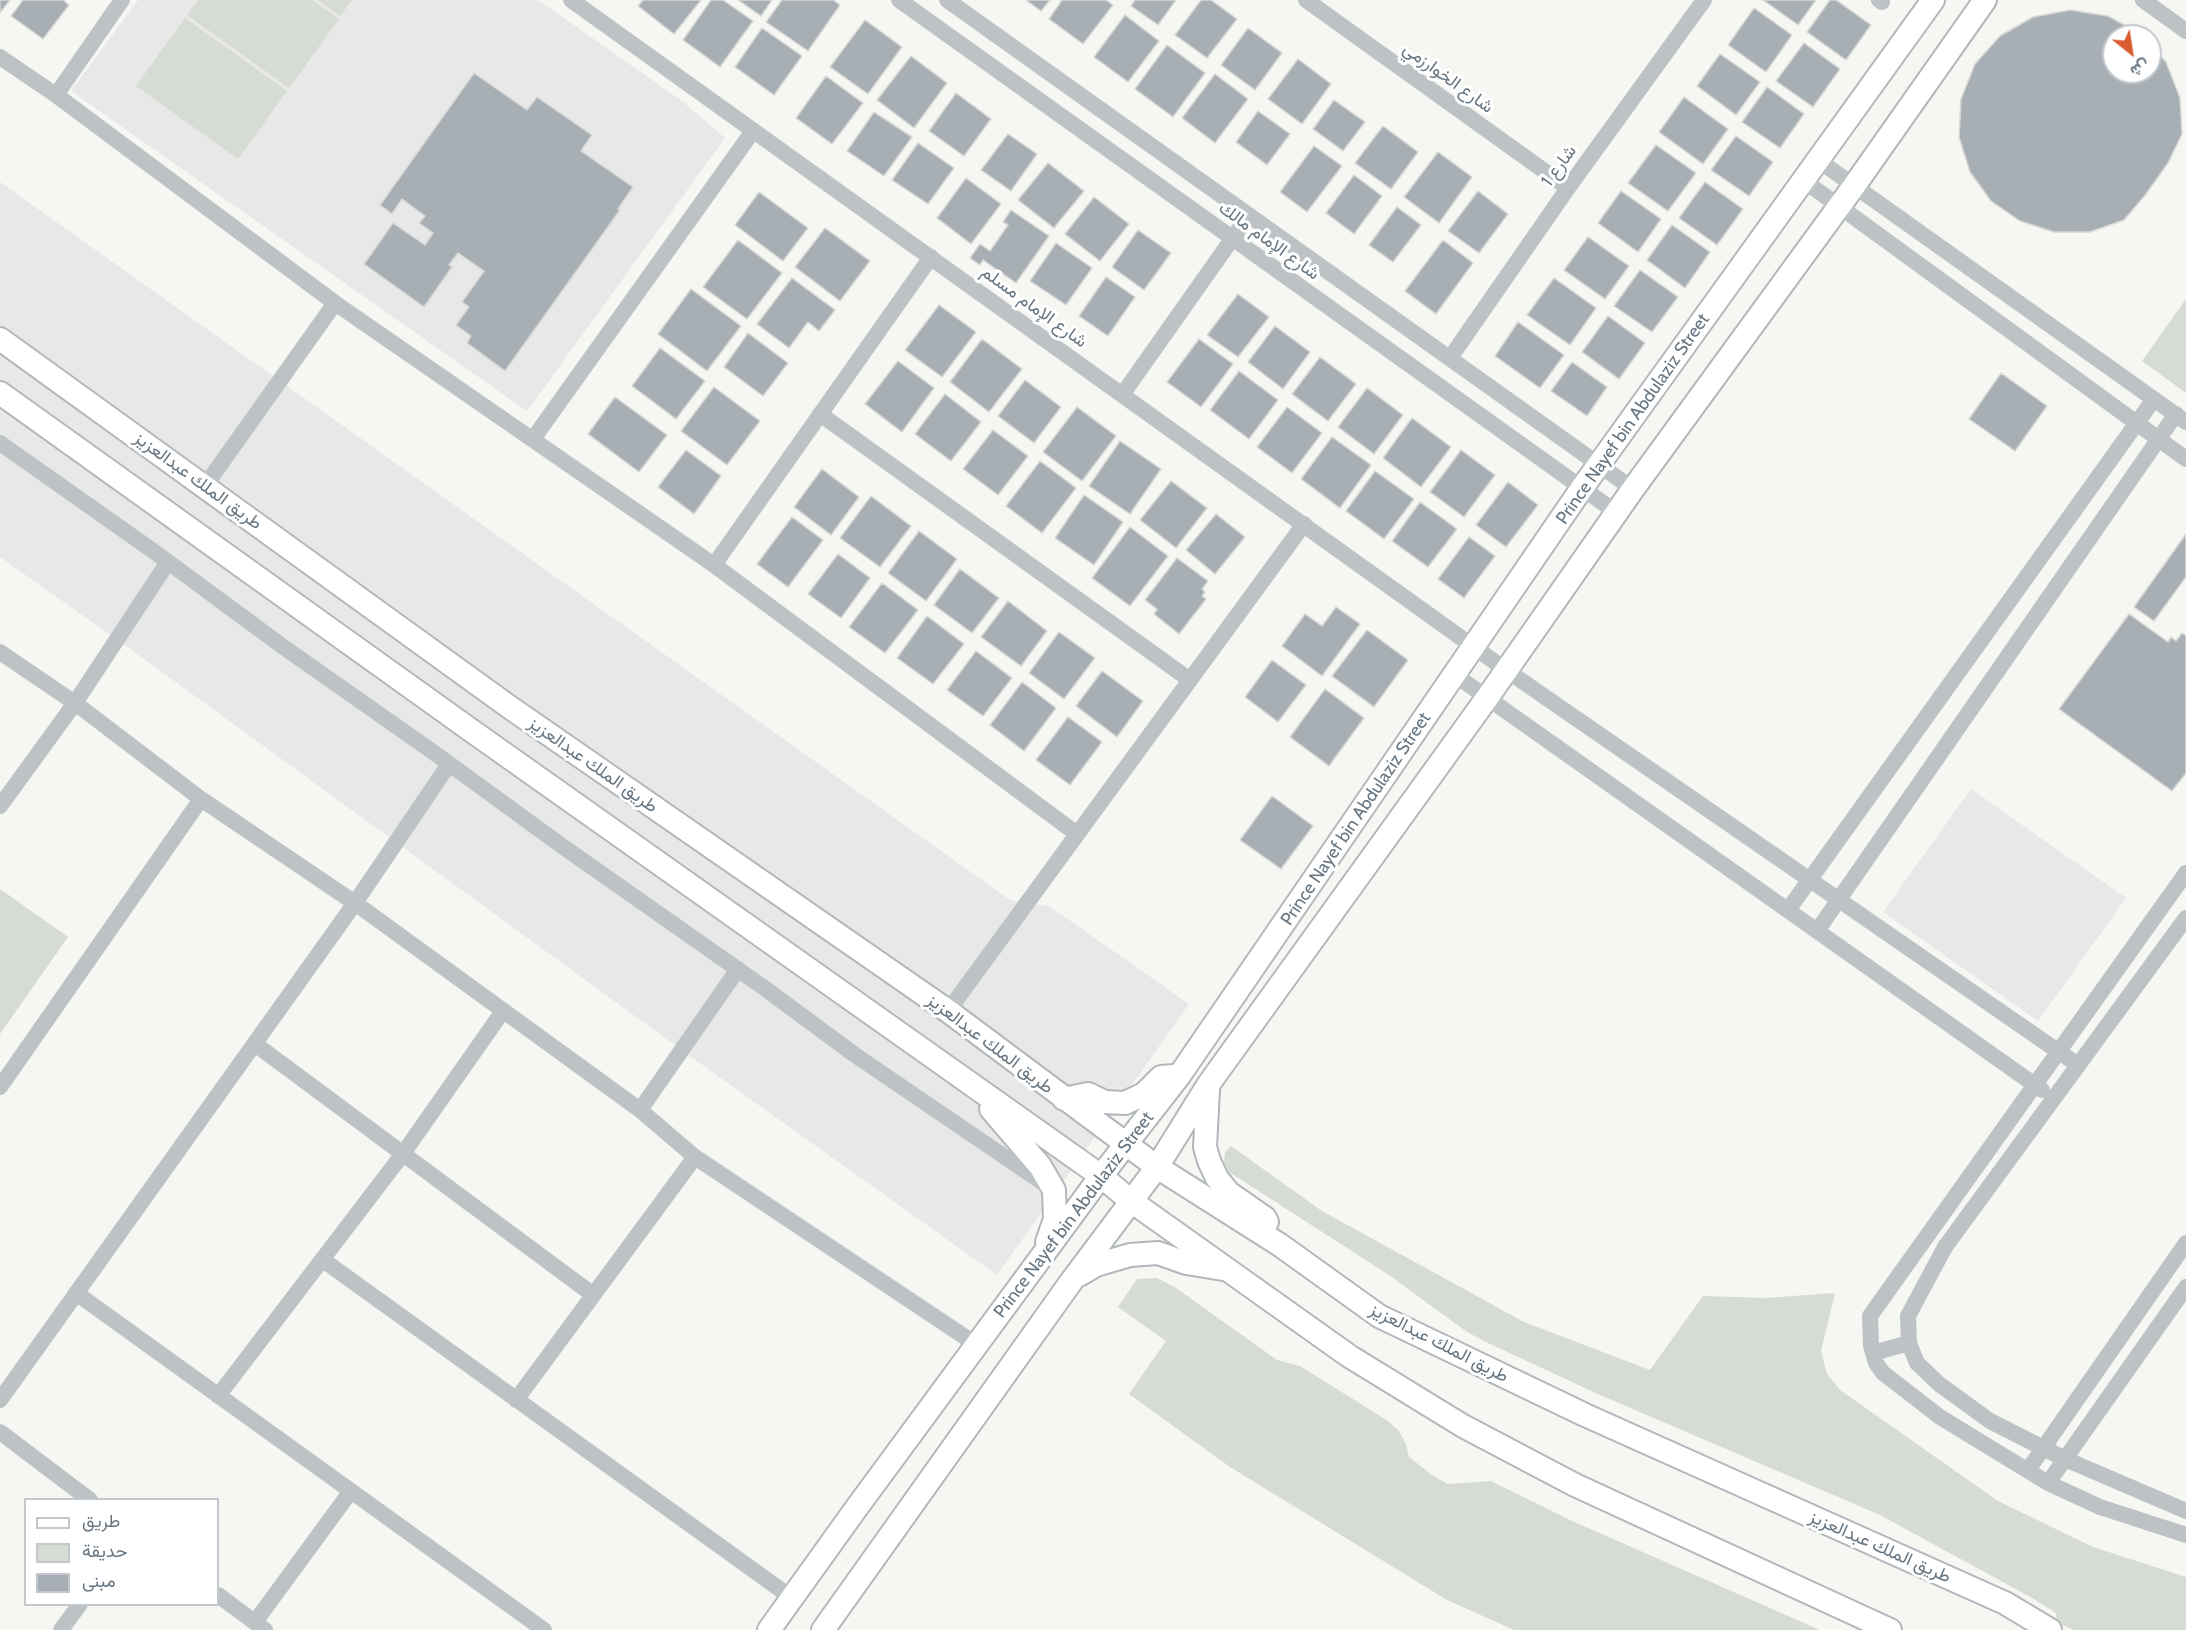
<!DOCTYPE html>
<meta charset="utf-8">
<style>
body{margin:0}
#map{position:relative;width:2186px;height:1630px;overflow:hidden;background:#f6f6f3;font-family:Cabin,Vazirmatn,sans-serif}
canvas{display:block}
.legend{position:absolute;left:24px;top:1498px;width:195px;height:108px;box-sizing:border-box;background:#fff;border:2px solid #c2c8cd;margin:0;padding:8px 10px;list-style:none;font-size:18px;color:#677683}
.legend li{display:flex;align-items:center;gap:12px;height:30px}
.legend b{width:30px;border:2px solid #c2c8cd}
.north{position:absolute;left:2102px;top:24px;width:60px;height:60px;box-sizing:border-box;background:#fff;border:2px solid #c2c8cd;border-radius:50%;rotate:150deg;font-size:16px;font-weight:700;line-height:24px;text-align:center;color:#677683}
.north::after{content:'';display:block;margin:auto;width:21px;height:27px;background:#d95c31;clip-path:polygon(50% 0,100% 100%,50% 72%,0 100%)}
</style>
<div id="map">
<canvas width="2186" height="1630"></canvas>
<ul class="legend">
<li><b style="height:8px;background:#fff"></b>طريق</li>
<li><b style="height:16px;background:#d6dbd3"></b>حديقة</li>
<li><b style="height:16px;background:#a7afb4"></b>مبنى</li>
</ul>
<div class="north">ش</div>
</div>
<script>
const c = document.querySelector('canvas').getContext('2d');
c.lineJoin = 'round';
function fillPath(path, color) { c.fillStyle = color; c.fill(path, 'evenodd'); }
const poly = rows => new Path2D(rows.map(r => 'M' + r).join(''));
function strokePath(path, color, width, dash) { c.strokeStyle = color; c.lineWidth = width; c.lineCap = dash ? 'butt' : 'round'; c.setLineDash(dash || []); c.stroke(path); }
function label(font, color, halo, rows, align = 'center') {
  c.font = font + ' Cabin,Vazirmatn,sans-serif'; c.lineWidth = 6; c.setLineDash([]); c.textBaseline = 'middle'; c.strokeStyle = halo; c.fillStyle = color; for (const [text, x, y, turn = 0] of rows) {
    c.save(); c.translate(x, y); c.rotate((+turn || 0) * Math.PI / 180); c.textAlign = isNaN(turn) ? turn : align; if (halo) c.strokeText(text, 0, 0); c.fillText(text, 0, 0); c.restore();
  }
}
fillPath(poly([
 [138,0,538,0,682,101,725,138,527,411,71,91],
 [0,182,1010,900,1049,906,1189,1004,997,1275,694,1059,129,648,0,557],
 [1971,789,2126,898,2038,1021,1883,912]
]), '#e7e8e7');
fillPath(poly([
 [198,0,312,0,339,19,289,88,187,15],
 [318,0,352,0,340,16],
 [185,18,287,91,238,159,136,86],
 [2186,299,2186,393,2142,361],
 [0,889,68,937,0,1034],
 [1231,1146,1322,1211,1524,1322,1650,1370,1703,1296,1766,1298,1835,1293,1821,1351,1827,1374,1840,1390,1998,1501,2093,1547,2186,1577,2186,1630,2073,1630,2057,1622,2056,1613,2032,1598,1880,1515,1600,1395,1488,1343,1467,1332,1389,1275,1229,1172,1224,1161,1225,1152],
 [1157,1278,1176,1288,1277,1360,1300,1366,1388,1421,1399,1431,1406,1444,1409,1457,1432,1475,1448,1484,1491,1481,1570,1520,1820,1630,1514,1630,1447,1600,1230,1467,1129,1394,1166,1341,1118,1307,1137,1279]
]), '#d6dbd3');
const building = poly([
 [0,0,10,0,0,13,0,0],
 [23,0,63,0,69,5,43,39,11,16,23,0],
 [643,0,701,0,674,34,638,6,643,0],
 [711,0,723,0,753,21,720,67,683,40,711,0],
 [738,0,772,0,761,16,738,0],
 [782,0,833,0,840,5,808,51,766,22,782,0],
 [1026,0,1050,0,1041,11,1026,0],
 [1062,0,1106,0,1113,5,1083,44,1049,19,1062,0],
 [1135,0,1176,0,1158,25,1131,6,1135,0],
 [1201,0,1211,0,1237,19,1207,58,1175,35,1201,0],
 [1763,0,1816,0,1798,25,1763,0],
 [1830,0,1836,0,1871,25,1846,60,1807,32,1830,0],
 [1754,8,1792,35,1766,72,1728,45,1754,8],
 [2070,10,2108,16,2141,34,2142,36,2114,36,2114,72,2150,72,2150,45,2166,62,2180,98,2182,134,2168,163,2146,194,2124,220,2090,232,2054,232,2020,221,1991,201,1970,172,1959,137,1961,99,1975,64,2000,36,2033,17,2070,10],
 [1125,15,1159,41,1128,82,1094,57,1125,15],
 [865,20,902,47,868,94,830,67,865,20],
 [762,28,802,56,774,95,735,67,762,28],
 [1248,28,1282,53,1255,90,1221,65,1248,28],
 [1804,43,1840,69,1813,107,1776,81,1804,43],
 [1167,45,1205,73,1173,117,1135,89,1167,45],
 [1720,54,1760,82,1736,115,1697,86,1720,54],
 [911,56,947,83,914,128,877,100,911,56],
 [1298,59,1331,84,1302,124,1268,99,1298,59],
 [474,73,527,110,537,97,592,135,581,151,633,187,618,209,620,210,505,371,467,343,471,336,456,325,469,307,462,302,484,271,458,253,449,265,452,267,424,307,364,264,393,223,425,245,433,233,419,223,425,216,402,199,392,214,380,205,474,73],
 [1215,74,1248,99,1215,143,1182,118,1215,74],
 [826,76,863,103,832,144,796,118,826,76],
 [1767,87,1804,114,1780,148,1742,122,1767,87],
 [956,93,991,119,964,156,929,131,956,93],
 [1684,97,1728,129,1703,164,1659,132,1684,97],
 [1334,100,1365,122,1343,151,1313,129,1334,100],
 [1258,111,1290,134,1267,165,1236,142,1258,111],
 [874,112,912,137,884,176,847,151,874,112],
 [1383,126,1418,152,1391,189,1355,163,1383,126],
 [1008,134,1037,154,1011,191,981,170,1008,134],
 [1736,136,1773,162,1749,196,1711,170,1736,136],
 [918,143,954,168,928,204,892,180,918,143],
 [1656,145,1696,173,1668,211,1628,183,1656,145],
 [1314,146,1342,166,1307,212,1280,192,1314,146],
 [1438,152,1472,177,1439,223,1404,197,1438,152],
 [1048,163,1084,191,1054,228,1018,200,1048,163],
 [1354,175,1382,196,1354,234,1326,213,1354,175],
 [966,178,1001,204,971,244,937,218,966,178],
 [1705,182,1743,209,1717,245,1679,218,1705,182],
 [1478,191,1508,214,1479,253,1448,231,1478,191],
 [1621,191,1661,219,1638,252,1598,223,1621,191],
 [759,192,808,228,783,261,735,225,759,192],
 [1094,197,1129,224,1100,261,1065,234,1094,197],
 [1397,207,1421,225,1393,262,1369,245,1397,207],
 [1011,210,1049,236,1016,283,983,260,980,265,970,258,980,244,990,251,1008,225,1003,222,1011,210],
 [1672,225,1710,252,1685,288,1647,260,1672,225],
 [825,228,870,261,840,301,795,267,825,228],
 [1138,230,1171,253,1144,290,1112,267,1138,230],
 [1588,237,1629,266,1605,299,1564,270,1588,237],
 [738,240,782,273,747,319,703,287,738,240],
 [1443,240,1473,263,1436,314,1405,291,1443,240],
 [1056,243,1092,268,1066,305,1030,281,1056,243],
 [1640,270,1678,297,1652,332,1614,306,1640,270],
 [1106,277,1135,297,1108,336,1079,316,1106,277],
 [792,278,835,310,819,331,808,322,789,348,757,324,792,278],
 [1554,278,1596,308,1570,345,1527,315,1554,278],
 [691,289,741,326,707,371,658,334,691,289],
 [1238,294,1269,317,1238,357,1207,335,1238,294],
 [939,305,976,332,942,377,905,350,939,305],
 [1608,316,1645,343,1619,379,1582,352,1608,316],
 [1518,322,1564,355,1540,388,1495,356,1518,322],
 [1275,326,1310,352,1283,389,1248,362,1275,326],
 [748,333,788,363,763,396,724,367,748,333],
 [982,339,1022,369,989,412,950,382,982,339],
 [1199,339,1233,364,1201,407,1167,382,1199,339],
 [660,348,705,381,676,419,632,386,660,348],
 [1320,357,1356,384,1328,421,1292,394,1320,357],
 [898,361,934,388,902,432,865,404,898,361],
 [1572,362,1607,387,1587,416,1551,391,1572,362],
 [1239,371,1278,400,1249,439,1210,410,1239,371],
 [2001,373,2047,406,2015,451,1969,419,2001,373],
 [1025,380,1061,407,1034,443,998,416,1025,380],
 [714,387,760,421,727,465,681,431,714,387],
 [1367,388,1403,415,1374,454,1338,427,1367,388],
 [945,394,981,422,951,461,915,434,945,394],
 [615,397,667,435,639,472,588,434,615,397],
 [1077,407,1116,436,1082,481,1043,452,1077,407],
 [1287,407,1322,433,1292,473,1257,447,1287,407],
 [1412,418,1451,447,1421,487,1383,458,1412,418],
 [993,430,1028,456,998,495,963,469,993,430],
 [1332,437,1371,465,1340,508,1301,479,1332,437],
 [1120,441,1161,469,1130,514,1089,486,1120,441],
 [686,450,721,476,694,514,658,487,686,450],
 [1461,450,1495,475,1464,517,1430,492,1461,450],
 [1040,461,1076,488,1042,533,1006,506,1040,461],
 [822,469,859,497,831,535,794,507,822,469],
 [1375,471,1414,499,1384,539,1346,511,1375,471],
 [1171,481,1207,508,1176,548,1140,520,1171,481],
 [1508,482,1538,505,1506,547,1476,525,1508,482],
 [1084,495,1123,522,1094,565,1055,538,1084,495],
 [871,496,911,526,880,567,840,538,871,496],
 [1420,502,1457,529,1428,567,1392,541,1420,502],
 [1216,514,1245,537,1215,574,1186,550,1216,514],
 [792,517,823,540,788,587,757,564,792,517],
 [1130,527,1168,556,1130,606,1092,578,1130,527],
 [919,531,957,559,926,601,888,573,919,531],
 [2186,534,2186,577,2154,621,2134,607,2186,534],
 [1469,537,1495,556,1464,598,1438,579,1469,537],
 [838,554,870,578,841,618,808,594,838,554],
 [1177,558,1208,581,1202,589,1205,592,1202,596,1206,599,1179,634,1154,614,1157,609,1145,600,1177,558],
 [960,569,999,598,972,633,934,605,960,569],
 [882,583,918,610,885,653,849,627,882,583],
 [1008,601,1047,631,1021,666,981,637,1008,601],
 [1336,607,1360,624,1322,676,1282,646,1305,614,1322,626,1336,607],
 [2129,614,2168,642,2171,637,2176,641,2182,633,2186,636,2186,773,2172,791,2059,709,2129,614],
 [927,616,964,644,933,684,897,658,927,616],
 [1367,630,1408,660,1374,707,1332,676,1367,630],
 [1059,632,1095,658,1064,699,1029,673,1059,632],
 [976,651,1012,678,983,716,947,690,976,651],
 [1272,660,1306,685,1278,722,1245,697,1272,660],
 [1102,671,1143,701,1117,737,1076,706,1102,671],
 [1022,682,1056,708,1024,751,990,725,1022,682],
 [1325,689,1364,718,1329,766,1290,737,1325,689],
 [1068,717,1102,742,1070,785,1036,760,1068,717],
 [1272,796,1313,826,1281,869,1240,840,1272,796]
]);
fillPath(building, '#a7afb4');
strokePath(building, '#d8d8d6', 1.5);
const secondary = poly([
 [0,339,508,706,948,1011,1157,1167,1280,1245,1379,1316,1585,1415,2005,1603,2050,1630],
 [0,393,472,731,1101,1176,1131,1201,1349,1356,1463,1426,1575,1485,1890,1630],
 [1208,1090,1205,1147,1209,1161,1217,1178,1229,1193,1265,1218,1267,1222],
 [1064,1099,1088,1094,1105,1102,1125,1103,1144,1094,1161,1077,1174,1076],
 [991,1109,1040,1166,1054,1190,1055,1219,1047,1242],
 [1079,1275,1096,1265,1130,1255,1158,1253,1186,1263,1223,1269],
 [769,1630,855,1510,1101,1176,1179,1076,1582,488,1933,0],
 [823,1630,1073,1279,1157,1167,1208,1085,1487,698,1633,489,1854,186,1985,0]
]);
strokePath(secondary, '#b2b7bc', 26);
strokePath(poly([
 [571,0,1506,670,2078,1065],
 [899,0,1617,513],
 [947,0,1633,489],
 [1306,0,1568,188],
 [1879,0,1882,2],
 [2143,0,2186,31],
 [0,57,56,95,335,303,714,565,1077,834],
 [56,95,122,0],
 [1818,160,2186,422],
 [1803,180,2186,459],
 [1450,358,1568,188,1704,0],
 [1122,395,1249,215],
 [820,414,1190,680],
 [533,439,753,131],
 [0,443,156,553,282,646,433,752,562,846,763,987,855,1055,1052,1189],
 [205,486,335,303],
 [714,565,931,257],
 [0,652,75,703,201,799,355,903,640,1110,695,1157,977,1345],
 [1455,675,2042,1090],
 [0,806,75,703,168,562],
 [2186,873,1870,1316,1871,1346,1876,1363,1883,1373,1940,1417,2048,1483,2186,1287],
 [1788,910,2154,399],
 [2186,918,1945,1247,1908,1316,1909,1343,1917,1363,1939,1384,1990,1421,2065,1459,2186,1511],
 [1817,931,2176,414],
 [948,1011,1304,524],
 [255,1044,592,1294],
 [0,1087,201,799],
 [640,1110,738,969],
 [323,1260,792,1598],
 [76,1293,544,1630],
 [1873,1353,1909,1343],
 [218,1396,402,1155,503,1011],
 [0,1400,355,903,449,764],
 [516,1400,695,1157],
 [0,1432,90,1500],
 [2028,1470,2186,1243],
 [2048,1483,2100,1507,2186,1535],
 [218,1595,265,1630],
 [255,1622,351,1491],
 [61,1630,80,1604]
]), '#bdc2c5', 16);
strokePath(secondary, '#fff', 22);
label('18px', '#677683', '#fff', [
 ["شارع الخوارزمي",1448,78,36],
 ["شارع 1",1559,166,-54],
 ["شارع الإمام مالك",1269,241,36],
 ["شارع الإمام مسلم",1034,307,36],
 ["Prince Nayef bin Abdulaziz Street",1633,419,-55],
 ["طريق الملك عبدالعزيز",198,481,36],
 ["طريق الملك عبدالعزيز",593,765,35],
 ["Prince Nayef bin Abdulaziz Street",1356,819,-56],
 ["طريق الملك عبدالعزيز",990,1044,37],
 ["Prince Nayef bin Abdulaziz Street",1074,1215,-53],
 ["طريق الملك عبدالعزيز",1439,1343,27],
 ["طريق الملك عبدالعزيز",1880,1547,24]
]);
</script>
